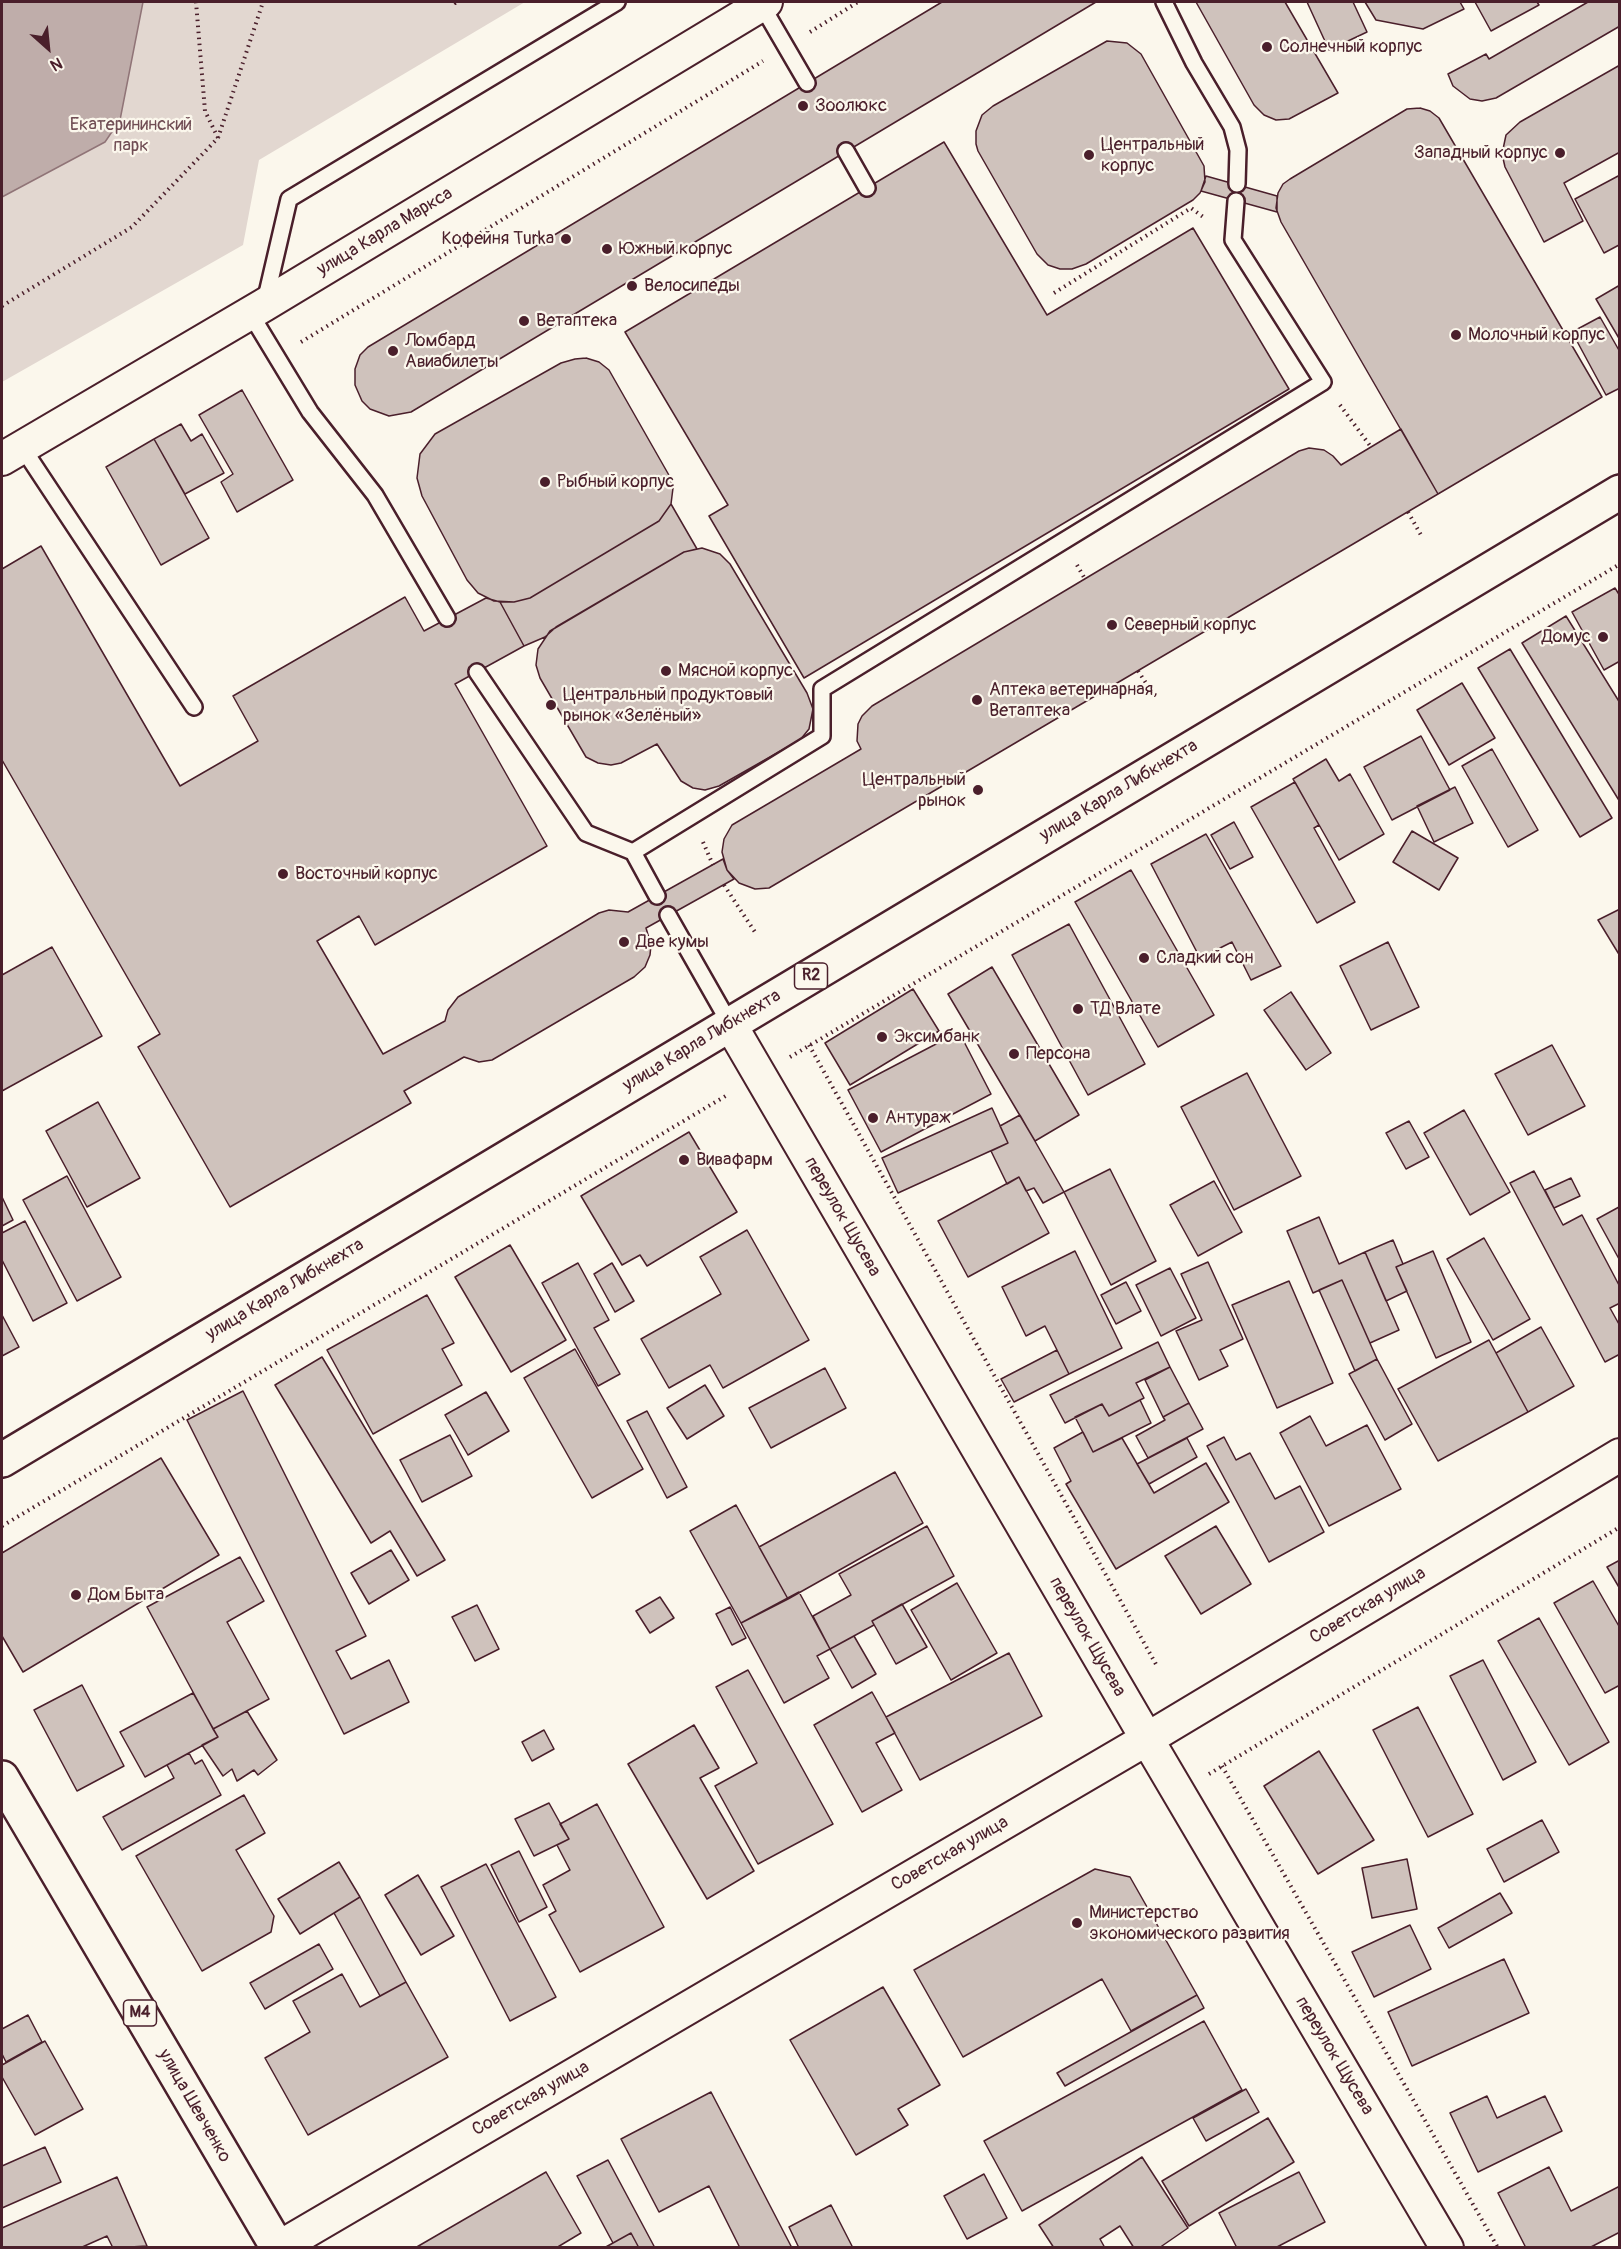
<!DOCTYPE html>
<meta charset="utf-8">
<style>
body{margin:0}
#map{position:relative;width:1621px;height:2249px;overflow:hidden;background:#fbf7ec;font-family:Pangolin,sans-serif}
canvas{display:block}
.frame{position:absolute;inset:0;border:3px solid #4a1f2b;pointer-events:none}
.north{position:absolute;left:18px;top:18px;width:60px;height:60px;-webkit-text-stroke:4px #fbf7ec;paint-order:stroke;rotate:153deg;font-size:16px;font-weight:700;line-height:24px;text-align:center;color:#4a1f2b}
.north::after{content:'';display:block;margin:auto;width:21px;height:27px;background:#4a1f2b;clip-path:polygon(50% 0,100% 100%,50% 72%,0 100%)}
</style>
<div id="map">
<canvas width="1621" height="2249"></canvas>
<div class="frame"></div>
<div class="north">N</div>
</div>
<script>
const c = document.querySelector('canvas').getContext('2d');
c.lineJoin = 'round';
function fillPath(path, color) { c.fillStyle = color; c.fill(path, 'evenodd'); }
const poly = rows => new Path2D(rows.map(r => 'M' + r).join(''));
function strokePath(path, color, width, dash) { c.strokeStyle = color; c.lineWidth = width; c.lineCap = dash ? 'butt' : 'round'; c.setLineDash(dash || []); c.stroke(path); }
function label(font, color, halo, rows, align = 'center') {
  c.font = font + ' Pangolin,sans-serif'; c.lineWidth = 4.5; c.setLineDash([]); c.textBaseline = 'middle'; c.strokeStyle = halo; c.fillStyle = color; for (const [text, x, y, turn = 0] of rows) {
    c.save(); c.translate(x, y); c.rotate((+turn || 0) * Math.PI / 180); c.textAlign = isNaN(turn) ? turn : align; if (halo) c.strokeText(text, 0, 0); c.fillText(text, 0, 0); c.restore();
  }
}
fillPath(poly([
 [2,2,525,2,259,160,243,245,2,382]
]), '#e2d7d0');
const water = poly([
 [2,2,143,2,120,120,105,142,2,197,2,2]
]);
fillPath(water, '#bfadaa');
strokePath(water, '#907477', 1.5);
const building = poly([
 [942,2,1096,2,411,412,389,416,370,409,362,401,355,385,355,369,360,355,368,347,942,2],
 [1196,2,1285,2,1338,93,1289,119,1276,120,1264,115,1254,105,1196,2],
 [1307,2,1353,2,1367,32,1329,50,1307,2],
 [1365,2,1460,2,1464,9,1423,29,1376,20,1365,2],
 [1475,2,1537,2,1539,5,1491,31,1475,2],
 [1588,2,1620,2,1620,26,1496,98,1482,101,1470,99,1453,86,1448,74,1486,54,1489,59,1588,2],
 [1107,41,1127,43,1141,54,1204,166,1205,182,1200,193,1193,200,1086,264,1072,269,1060,269,1048,265,1037,254,978,151,976,144,976,131,982,115,993,106,1107,41],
 [1620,65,1620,152,1564,183,1583,221,1544,242,1505,167,1502,154,1506,135,1520,122,1620,65],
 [1420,108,1430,111,1439,118,1602,397,1438,494,1281,222,1276,208,1278,193,1283,184,1290,179,1407,109,1420,108],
 [944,142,1047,315,1193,228,1289,389,804,678,709,516,728,505,625,332,944,142],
 [1620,175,1619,245,1604,253,1575,199,1620,175],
 [1206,176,1277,196,1277,212,1201,191,1206,176],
 [1620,285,1620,340,1596,299,1620,285],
 [1600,317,1620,352,1620,388,1606,395,1572,332,1600,317],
 [586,358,599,362,609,370,670,477,673,488,671,504,659,521,530,598,514,602,494,601,478,593,467,580,422,496,417,478,420,454,435,434,561,363,575,359,586,358],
 [242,390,293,480,237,512,221,482,233,474,199,415,242,390],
 [181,424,191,441,202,434,224,473,185,494,154,439,181,424],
 [1401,429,1438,494,769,888,755,889,739,883,727,870,722,852,724,839,732,825,861,749,857,741,858,724,862,716,872,706,1299,451,1309,448,1324,450,1333,456,1341,465,1401,429],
 [154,439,209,538,161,565,106,467,154,439],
 [671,504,697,549,684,552,556,627,545,637,524,646,500,602,514,602,530,598,659,521,671,504],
 [41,546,180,786,258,741,233,696,405,597,424,631,486,598,500,602,524,646,455,684,547,846,375,945,359,916,317,941,383,1054,445,1021,448,1010,458,997,599,913,609,910,628,912,723,859,727,870,734,879,646,928,651,945,650,955,645,967,634,977,492,1060,479,1062,464,1057,404,1091,411,1103,230,1207,138,1047,160,1034,2,760,2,569,41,546],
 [702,548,720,554,730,564,807,693,813,709,809,729,800,740,719,786,705,790,693,788,681,781,657,744,621,763,611,765,598,763,586,757,540,678,536,665,538,649,550,631,684,552,702,548],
 [1615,588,1620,596,1620,661,1604,670,1572,612,1615,588],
 [1566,616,1620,703,1620,802,1522,643,1566,616],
 [1510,649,1612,818,1580,837,1478,668,1510,649],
 [1462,683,1495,738,1449,765,1417,710,1462,683],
 [1421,736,1450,790,1392,820,1364,767,1421,736],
 [1492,749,1538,830,1508,847,1462,766,1492,749],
 [1326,759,1339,781,1350,774,1384,834,1339,860,1293,779,1326,759],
 [1295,782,1319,825,1314,828,1355,902,1317,923,1251,807,1295,782],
 [1455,787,1473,823,1434,842,1417,806,1455,787],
 [1234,822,1253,857,1230,869,1211,835,1234,822],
 [1412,831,1458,858,1439,890,1393,862,1412,831],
 [1206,834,1281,966,1251,980,1232,942,1200,958,1151,864,1206,834],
 [1131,870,1214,1015,1158,1047,1075,902,1131,870],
 [1620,909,1620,956,1598,920,1620,909],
 [1069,924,1145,1064,1088,1095,1012,955,1069,924],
 [1388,942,1419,1007,1371,1030,1340,966,1388,942],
 [52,947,102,1036,2,1091,2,975,52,947],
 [992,967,1079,1115,1035,1141,948,994,992,967],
 [913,989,939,1031,850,1085,825,1043,913,989],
 [1291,992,1331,1053,1306,1070,1264,1010,1291,992],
 [959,1032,991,1094,881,1152,848,1090,959,1032],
 [1552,1045,1585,1106,1528,1135,1495,1074,1552,1045],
 [1247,1073,1301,1176,1234,1210,1181,1107,1247,1073],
 [98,1102,140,1178,87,1207,46,1131,98,1102],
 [992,1108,1008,1143,898,1193,882,1158,992,1108],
 [1464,1110,1510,1192,1470,1215,1424,1133,1464,1110],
 [1020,1115,1064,1192,1043,1203,1034,1188,1026,1191,1019,1177,1007,1184,991,1151,1008,1143,1000,1126,1020,1115],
 [1409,1121,1429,1157,1406,1169,1386,1133,1409,1121],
 [689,1132,737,1212,647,1266,640,1255,622,1265,581,1196,689,1132],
 [1110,1169,1156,1261,1111,1285,1064,1192,1110,1169],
 [1534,1171,1563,1225,1582,1215,1620,1287,1620,1303,1610,1308,1620,1326,1620,1354,1605,1362,1510,1183,1534,1171],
 [67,1176,121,1277,77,1301,23,1200,67,1176],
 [1019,1177,1049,1233,968,1277,938,1221,1019,1177],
 [1571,1178,1580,1196,1554,1208,1545,1190,1571,1178],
 [1214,1181,1242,1232,1198,1256,1170,1205,1214,1181],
 [2,1197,13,1220,2,1226,2,1197],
 [1619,1207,1620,1209,1619,1259,1597,1219,1619,1207],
 [1319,1217,1339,1264,1365,1252,1399,1330,1370,1343,1342,1280,1313,1293,1287,1231,1319,1217],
 [25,1221,67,1303,33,1321,2,1260,2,1233,25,1221],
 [747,1230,809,1340,723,1388,710,1365,669,1388,641,1339,721,1294,700,1257,747,1230],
 [1484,1238,1530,1319,1493,1340,1447,1259,1484,1238],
 [1393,1240,1403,1264,1396,1267,1407,1291,1386,1301,1365,1252,1393,1240],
 [510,1245,566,1340,511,1372,455,1277,510,1245],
 [1075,1251,1122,1348,1069,1374,1045,1326,1026,1336,1002,1287,1075,1251],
 [1433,1251,1471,1342,1436,1358,1396,1267,1433,1251],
 [1208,1262,1243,1339,1220,1350,1228,1366,1199,1380,1176,1331,1202,1320,1181,1274,1208,1262],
 [578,1263,609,1320,594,1328,620,1374,598,1386,542,1283,578,1263],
 [612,1263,634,1301,615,1312,594,1274,612,1263],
 [1170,1268,1196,1318,1161,1336,1136,1285,1170,1268],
 [1342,1280,1377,1359,1355,1371,1319,1290,1342,1280],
 [1289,1281,1333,1383,1277,1408,1232,1305,1289,1281],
 [1126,1282,1141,1311,1116,1324,1101,1295,1126,1282],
 [427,1295,454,1343,442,1349,462,1385,373,1434,327,1350,427,1295],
 [2,1315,19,1347,2,1356,2,1315],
 [1541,1327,1574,1386,1528,1412,1496,1353,1541,1327],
 [1489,1340,1528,1412,1438,1461,1398,1389,1489,1340],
 [1158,1342,1170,1367,1136,1383,1144,1398,1109,1416,1102,1404,1065,1423,1050,1395,1158,1342],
 [575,1349,643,1469,592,1498,524,1378,575,1349],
 [1057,1350,1069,1374,1014,1402,1001,1379,1057,1350],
 [322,1357,445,1560,417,1576,390,1531,371,1543,275,1385,322,1357],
 [1377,1359,1412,1424,1385,1440,1349,1374,1377,1359],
 [1170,1367,1189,1403,1163,1417,1145,1380,1170,1367],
 [825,1368,846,1408,771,1448,749,1408,825,1368],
 [705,1385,724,1416,687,1439,667,1408,705,1385],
 [243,1391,366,1636,336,1651,351,1679,389,1660,409,1702,344,1734,187,1420,243,1391],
 [486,1392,509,1431,468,1455,445,1415,486,1392],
 [1140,1400,1151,1423,1093,1452,1075,1417,1102,1404,1109,1416,1140,1400],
 [1189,1403,1203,1429,1148,1458,1136,1436,1165,1420,1163,1417,1189,1403],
 [647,1411,687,1487,667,1498,627,1421,647,1411],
 [1310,1416,1326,1446,1367,1425,1401,1489,1329,1526,1280,1433,1310,1416],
 [1083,1432,1093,1452,1122,1438,1154,1493,1206,1463,1229,1502,1116,1569,1066,1484,1071,1481,1054,1448,1083,1432],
 [450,1435,472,1476,422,1502,400,1460,450,1435],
 [1224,1437,1236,1460,1250,1453,1275,1499,1300,1486,1324,1532,1269,1562,1207,1446,1224,1437],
 [1187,1438,1197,1457,1149,1484,1137,1464,1187,1438],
 [161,1458,219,1555,23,1672,2,1636,2,1553,161,1458],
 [895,1472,923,1523,788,1599,759,1547,895,1472],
 [736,1505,788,1599,741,1623,690,1531,736,1505],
 [927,1526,954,1576,872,1621,874,1625,830,1649,813,1616,851,1595,839,1574,927,1526],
 [1216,1526,1251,1584,1201,1614,1165,1556,1216,1526],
 [391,1550,409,1580,369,1604,351,1573,391,1550],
 [240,1557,264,1601,227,1622,269,1699,213,1729,147,1607,240,1557],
 [1620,1560,1620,1589,1607,1567,1620,1560],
 [1593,1581,1620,1628,1620,1685,1605,1693,1554,1603,1593,1581],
 [957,1583,997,1653,951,1680,911,1610,957,1583],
 [799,1592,830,1649,817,1656,829,1678,784,1703,741,1623,799,1592],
 [660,1597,674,1618,650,1633,636,1611,660,1597],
 [902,1604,927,1647,896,1664,872,1621,902,1604],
 [477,1605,499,1649,475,1661,452,1617,477,1605],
 [730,1607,746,1638,732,1645,716,1614,730,1607],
 [1539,1618,1609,1742,1569,1765,1498,1641,1539,1618],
 [854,1636,876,1674,852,1688,830,1649,854,1636],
 [1009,1653,1042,1716,920,1780,886,1717,1009,1653],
 [1483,1660,1536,1762,1503,1780,1450,1676,1483,1660],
 [748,1670,833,1824,758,1864,715,1786,757,1763,716,1687,748,1670],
 [82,1685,124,1766,77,1791,34,1710,82,1685],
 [872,1692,895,1733,876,1743,902,1790,862,1812,814,1725,872,1692],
 [193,1693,218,1737,145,1777,120,1732,193,1693],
 [1418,1707,1473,1814,1428,1837,1373,1730,1418,1707],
 [247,1711,277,1760,258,1775,254,1770,237,1781,232,1769,223,1776,202,1745,218,1737,213,1729,247,1711],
 [694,1725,719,1768,700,1778,754,1871,707,1899,628,1764,694,1725],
 [544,1730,554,1749,532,1761,522,1742,544,1730],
 [1319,1751,1374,1840,1318,1874,1264,1786,1319,1751],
 [189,1753,195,1764,202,1760,221,1795,122,1850,103,1817,174,1778,167,1765,189,1753],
 [244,1795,265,1833,236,1850,274,1916,271,1932,202,1971,136,1856,244,1795],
 [549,1803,569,1839,534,1856,515,1819,549,1803],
 [597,1804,664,1927,580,1972,549,1915,556,1911,543,1885,570,1870,557,1845,569,1839,560,1824,597,1804],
 [1542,1820,1559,1852,1504,1882,1487,1849,1542,1820],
 [519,1851,547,1907,519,1922,491,1865,519,1851],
 [1407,1859,1417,1909,1372,1918,1362,1868,1407,1859],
 [339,1862,360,1897,300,1934,278,1899,339,1862],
 [486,1864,556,1997,510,2021,441,1887,486,1864],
 [1095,1869,1130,1877,1197,1995,1131,2031,1102,1979,963,2057,914,1970,1095,1869],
 [418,1875,454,1936,421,1955,385,1895,418,1875],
 [1500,1893,1512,1913,1449,1948,1438,1928,1500,1893],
 [360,1897,406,1982,380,1996,334,1913,360,1897],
 [1410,1925,1431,1969,1374,1997,1352,1952,1410,1925],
 [319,1944,333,1969,265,2009,250,1983,319,1944],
 [1504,1959,1529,2013,1412,2066,1388,2012,1504,1959],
 [342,1974,360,2007,406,1982,448,2057,308,2135,265,2058,310,2032,293,2001,342,1974],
 [883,1987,940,2085,898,2109,908,2125,856,2155,790,2040,883,1987],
 [1197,1995,1204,2008,1065,2086,1057,2073,1197,1995],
 [28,2015,42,2042,6,2062,2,2054,2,2029,28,2015],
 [1204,2021,1242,2090,1022,2211,984,2141,1204,2021],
 [45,2041,83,2109,35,2135,2,2077,2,2065,45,2041],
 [1246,2089,1259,2112,1206,2141,1193,2118,1246,2089],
 [711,2092,792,2248,740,2248,709,2186,659,2212,621,2139,711,2092],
 [1487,2096,1497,2118,1545,2096,1562,2131,1478,2172,1450,2113,1487,2096],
 [1268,2118,1294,2162,1189,2226,1162,2181,1268,2118],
 [45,2147,61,2182,2,2208,2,2166,45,2147],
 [1142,2157,1188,2228,1159,2248,1134,2248,1120,2226,1100,2239,1105,2248,1054,2248,1039,2225,1142,2157],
 [608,2160,655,2248,639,2248,631,2233,613,2243,577,2176,608,2160],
 [1549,2167,1571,2211,1620,2186,1620,2232,1589,2248,1526,2248,1498,2193,1549,2167],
 [546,2172,581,2233,556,2248,415,2248,546,2172],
 [1299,2172,1325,2222,1275,2248,1237,2248,1219,2213,1299,2172],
 [984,2174,1007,2218,967,2239,944,2196,984,2174],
 [117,2177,147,2246,113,2248,107,2236,80,2248,2,2248,2,2228,117,2177],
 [831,2205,853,2248,799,2248,789,2227,831,2205],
 [631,2233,639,2248,604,2248,631,2233]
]);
fillPath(building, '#cfc2bc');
strokePath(building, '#4a1f2b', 1.5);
const lane = poly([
 [1164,2,1194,63,1232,127,1238,150,1237,184],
 [761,4,807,83],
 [846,151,867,188],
 [265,302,289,199,617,2],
 [250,313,310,412,375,495,447,618],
 [22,447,194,707],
 [477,672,586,833,633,852,657,896],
 [633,852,822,736,822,689,1323,382,1233,240,1236,201],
 [668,915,730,1024]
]);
const street = poly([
 [2,459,264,305,766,2],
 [730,1024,1147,1739,1447,2248],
 [278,2248,1147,1739,1620,1455]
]);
const primary = poly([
 [2,1460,1620,492]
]);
const highway = poly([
 [2,1778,278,2248]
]);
strokePath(lane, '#4a1f2b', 20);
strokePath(street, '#4a1f2b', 36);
strokePath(primary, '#4a1f2b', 38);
strokePath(highway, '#4a1f2b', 38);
strokePath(poly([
 [455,2,456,3,460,2],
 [810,32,858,2],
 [218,138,263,2],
 [1054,293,1191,208,1206,219],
 [2,306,132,227,218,138,205,111,196,2],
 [301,342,763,61],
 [1340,405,1371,447],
 [1408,512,1421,535],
 [1077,565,1085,579],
 [1138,671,1154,695],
 [703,842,713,865],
 [724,885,755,932],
 [809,1045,1157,1666],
 [790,1057,1620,564],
 [2,1526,729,1094],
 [1222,1766,1498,2248],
 [1209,1774,1620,1527]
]), '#4a1f2b', 4, [1.5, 4.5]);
strokePath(lane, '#fbf7ec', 15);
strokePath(street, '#fbf7ec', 32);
strokePath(primary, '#fbf7ec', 33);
strokePath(highway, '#fbf7ec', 33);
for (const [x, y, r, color] of [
 [1267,47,6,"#4a1f2b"],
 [803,106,6,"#4a1f2b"],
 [1560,153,6,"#4a1f2b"],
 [1089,155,6,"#4a1f2b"],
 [566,239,6,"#4a1f2b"],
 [607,249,6,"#4a1f2b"],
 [632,286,6,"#4a1f2b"],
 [524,321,6,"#4a1f2b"],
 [1456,335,6,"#4a1f2b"],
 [393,351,6,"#4a1f2b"],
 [545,482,6,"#4a1f2b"],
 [1112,625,6,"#4a1f2b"],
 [1603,637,6,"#4a1f2b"],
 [666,671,6,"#4a1f2b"],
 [977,700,6,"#4a1f2b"],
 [551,705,6,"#4a1f2b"],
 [978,790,6,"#4a1f2b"],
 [283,874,6,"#4a1f2b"],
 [624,942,6,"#4a1f2b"],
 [1144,958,6,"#4a1f2b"],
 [1078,1009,6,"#4a1f2b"],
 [882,1037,6,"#4a1f2b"],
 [1014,1054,6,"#4a1f2b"],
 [873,1118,6,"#4a1f2b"],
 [684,1160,6,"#4a1f2b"],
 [76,1595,6,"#4a1f2b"],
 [1077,1923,6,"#4a1f2b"]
]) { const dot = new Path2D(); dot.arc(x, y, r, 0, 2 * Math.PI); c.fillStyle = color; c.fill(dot); strokePath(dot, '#fbf7ec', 2); }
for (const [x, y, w] of [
 [811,976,33],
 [140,2013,33]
]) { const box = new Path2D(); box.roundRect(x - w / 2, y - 13, w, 26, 4.5); c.fillStyle = '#fbf7ec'; c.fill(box); strokePath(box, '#4a1f2b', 1.5); }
label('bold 16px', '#4a1f2b', null, [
 ["R2",811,976],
 ["M4",140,2013]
]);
label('18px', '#4a1f2b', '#fbf7ec', [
 ["Солнечный корпус",1279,47],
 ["Зоолюкс",815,106],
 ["Центральный",1101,145],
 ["корпус",1101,166],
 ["Западный корпус",1548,153,"right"],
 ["Кофейня Turka",554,239,"right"],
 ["Южный корпус",619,249],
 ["Велосипеды",644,286],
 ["Ветаптека",536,321],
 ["Молочный корпус",1468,335],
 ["Ломбард",405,341],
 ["Авиабилеты",405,362],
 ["Рыбный корпус",557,482],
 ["Северный корпус",1124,625],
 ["Домус",1591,637,"right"],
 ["Мясной корпус",678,671],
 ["Аптека ветеринарная,",989,690],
 ["Ветаптека",989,711],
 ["Центральный продуктовый",563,695],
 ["рынок «Зелёный»",563,716],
 ["Центральный",966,780,"right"],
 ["рынок",966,801,"right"],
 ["Восточный корпус",295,874],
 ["Две кумы",636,942],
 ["Сладкий сон",1156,958],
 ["ТД Влате",1090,1009],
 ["Эксимбанк",894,1037],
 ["Персона",1026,1054],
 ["Антураж",885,1118],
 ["Вивафарм",696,1160],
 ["Дом Быта",88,1595],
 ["Министерство",1089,1913],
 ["экономического развития",1089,1934]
], 'left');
label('18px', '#704d54', '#fbf7ec', [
 ["Екатерининский",131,125],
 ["парк",131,146]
]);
label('18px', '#4a1f2b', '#fbf7ec', [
 ["улица Карла Маркса",385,232,-31],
 ["улица Карла Либкнехта",1119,791,-31],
 ["улица Карла Либкнехта",702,1041,-31],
 ["переулок Щусева",842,1217,60],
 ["улица Карла Либкнехта",285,1290,-31],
 ["Советская улица",1368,1606,-31],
 ["переулок Щусева",1087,1637,60],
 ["Советская улица",950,1854,-30],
 ["переулок Щусева",1334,2056,59],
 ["Советская улица",531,2099,-30],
 ["улица Шевченко",194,2106,60]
]);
</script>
